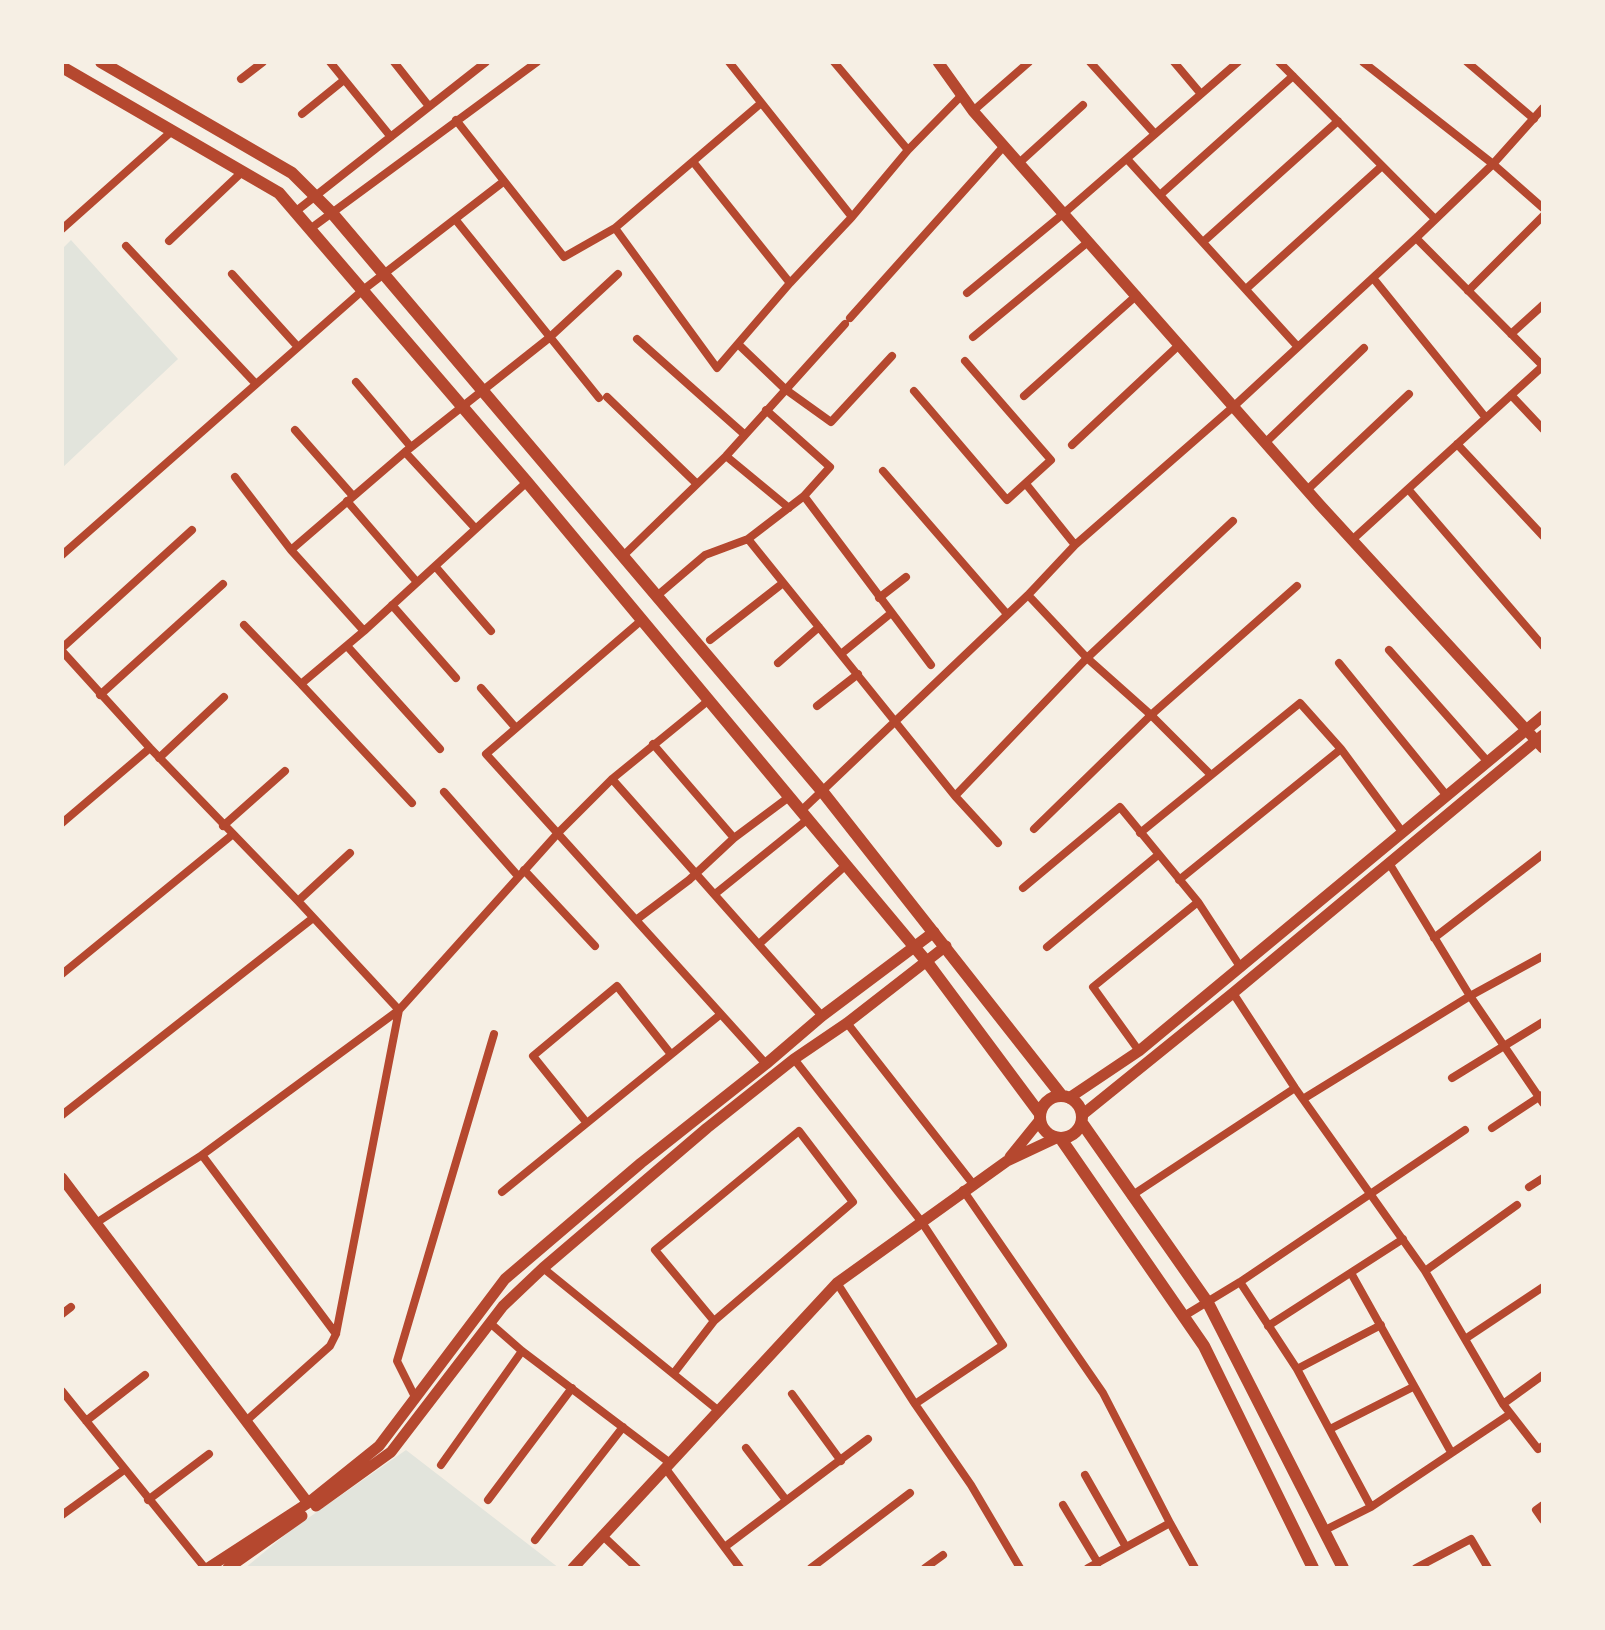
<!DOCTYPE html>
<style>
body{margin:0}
#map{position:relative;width:1605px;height:1630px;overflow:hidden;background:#f6efe4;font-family:"Golos Text",sans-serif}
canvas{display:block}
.frame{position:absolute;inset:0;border:64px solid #f6efe4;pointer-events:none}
</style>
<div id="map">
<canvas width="1605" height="1630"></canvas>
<div class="frame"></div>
</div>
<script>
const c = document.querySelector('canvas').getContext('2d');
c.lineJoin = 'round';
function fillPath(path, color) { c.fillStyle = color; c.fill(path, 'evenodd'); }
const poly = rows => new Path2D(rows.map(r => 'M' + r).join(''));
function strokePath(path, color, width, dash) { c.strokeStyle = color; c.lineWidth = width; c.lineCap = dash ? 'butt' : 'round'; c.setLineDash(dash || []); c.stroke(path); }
fillPath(poly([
 [71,240,178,359,62,468,62,249],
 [406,1450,559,1568,245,1568,291,1530]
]), '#e2e4dc');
strokePath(poly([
 [330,62,391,137],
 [394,62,428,105],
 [729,62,852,217],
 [834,62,908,150],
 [1090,62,1155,134],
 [1174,62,1201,94],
 [1279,62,1435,219],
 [1363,62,1493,164,1543,208],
 [1467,62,1534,119],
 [241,79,263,62],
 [973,111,1029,62],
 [302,114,344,80],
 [456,120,564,257,615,228,760,104],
 [1127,159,1298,347],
 [694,163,790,283],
 [1019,163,1083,105],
 [1160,195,1293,76],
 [295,212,486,62],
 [455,219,599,398],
 [615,228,717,368,790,283,852,217,908,150,962,95],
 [62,229,172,131],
 [310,229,537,62],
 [1416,238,1543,366],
 [169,241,242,172],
 [1203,242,1338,121],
 [126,246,256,384],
 [232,274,298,347],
 [1373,278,1486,418],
 [1246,289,1382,166],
 [1468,291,1543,216],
 [967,293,1063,214,1238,62],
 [850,318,1004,146],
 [1511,334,1543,305],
 [973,337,1088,242],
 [637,339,744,434],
 [738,344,785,389,831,422,892,356],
 [356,382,411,447],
 [914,391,1007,500,1051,460,965,361],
 [1511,395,1543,429],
 [1024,396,1137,295],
 [607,397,697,484],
 [295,430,353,496],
 [1265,443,1364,348],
 [1457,444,1543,536],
 [1072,445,1179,345],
 [405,452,475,528],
 [726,456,789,508],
 [883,471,1007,614],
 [235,477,291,550,364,631],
 [1026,484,1075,545],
 [1408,489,1543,646],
 [1307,490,1409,394],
 [804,496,931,665],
 [347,501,416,581],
 [748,539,955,796,998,843],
 [1352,540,1543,366],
 [291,550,405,452,549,338,618,274],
 [62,555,363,290,503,182],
 [624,555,726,456,845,324],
 [435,566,491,631],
 [658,595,705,555,748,539,804,496,830,467,766,410],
 [1028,595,1087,658,1151,715,1211,775],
 [879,598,906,577],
 [392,605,456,678],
 [643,619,486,754,766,1064],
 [244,625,301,684,364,631,527,482],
 [710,640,783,583],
 [347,646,440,749],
 [62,648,192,530],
 [1389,650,1488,762],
 [62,651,150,748,298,901,399,1010,336,1334,330,1346,246,1421],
 [841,654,890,614],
 [778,663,819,627],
 [1339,663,1447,796],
 [301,684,412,803],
 [481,688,515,727],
 [100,695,223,584],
 [817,706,858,674],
 [653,744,734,838],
 [159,758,224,697],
 [612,779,822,1016],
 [444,792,518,876],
 [955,796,1087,658,1233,521],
 [801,811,1028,595,1075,545,1233,407,1416,238,1493,164,1543,108],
 [62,823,150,748],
 [223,826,285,771],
 [1034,829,1151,715,1297,586],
 [1140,833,1300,703,1341,749,1403,833],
 [1389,863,1470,996,1543,1103],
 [524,870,595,946],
 [1179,880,1341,749],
 [1023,888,1120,807,1198,902,1241,968],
 [715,894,808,819],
 [298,901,350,853],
 [636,920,689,880,734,838,789,797],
 [1434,938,1543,854],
 [759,944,846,865],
 [1047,947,1158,855],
 [62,974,232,835],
 [1233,993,1295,1088,1425,1271,1503,1404,1538,1449,1543,1446],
 [847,1023,973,1184],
 [1139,1051,1093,987,1198,902],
 [794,1059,921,1221,1003,1345,915,1404],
 [1452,1078,1543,1022],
 [1303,1099,1470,996,1543,956],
 [62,1115,313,918],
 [586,1122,533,1056,617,986,670,1053],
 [1492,1128,1542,1095],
 [202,1155,336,1334],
 [1529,1187,1543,1178],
 [963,1190,1103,1393,1170,1523,1088,1568],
 [502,1192,721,1014],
 [1131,1196,1295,1088],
 [96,1223,202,1155,399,1010,558,833,612,779,709,700],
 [543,1268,719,1411],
 [1425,1271,1517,1205],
 [1351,1273,1451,1452],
 [1240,1282,1297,1369,1371,1507],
 [837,1283,915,1404,971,1485,1020,1568],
 [62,1314,71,1307],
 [1184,1316,1240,1282,1465,1130],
 [490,1323,522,1351,670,1463],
 [1268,1326,1403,1239],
 [1465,1339,1543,1287],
 [1297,1369,1381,1325],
 [674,1373,714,1321,853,1202,799,1131,655,1250,714,1321],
 [62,1391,205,1568],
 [792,1394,841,1461],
 [415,1397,397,1361,494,1034],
 [1503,1404,1543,1375],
 [86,1421,145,1375],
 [1330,1429,1413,1387],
 [746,1448,786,1500],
 [441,1465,522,1351],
 [666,1469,740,1568],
 [1085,1475,1126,1547],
 [148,1500,209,1454],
 [488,1500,572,1388],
 [1063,1505,1098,1563],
 [1543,1505,1536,1510,1543,1520],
 [62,1515,124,1470],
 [1170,1523,1195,1568],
 [1325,1530,1371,1507,1510,1414],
 [603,1536,637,1568],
 [535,1540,623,1427],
 [726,1546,868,1439],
 [811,1568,910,1493],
 [925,1568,943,1555],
 [1416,1568,1471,1539,1488,1568]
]), '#b5482f', 8);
strokePath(poly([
 [938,62,973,111,1320,505,1543,748],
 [1069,1098,1139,1051,1543,716],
 [1082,1115,1233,993,1543,735],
 [1010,1157,1040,1120],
 [62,1178,308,1503],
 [316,1506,391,1452,503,1306,543,1268,707,1128,794,1059,847,1023,946,946],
 [208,1568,308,1503,379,1446,505,1279,641,1163,766,1064,822,1016,934,932],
 [228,1568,302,1516],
 [573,1568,837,1283,1007,1161,1056,1138]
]), '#b5482f', 11);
strokePath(poly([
 [101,62,292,173,332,213,822,791,1062,1096],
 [62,67,279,193,527,482,846,865,927,962,1040,1114],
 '1040 1117a21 21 0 1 1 42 0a21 21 0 1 1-42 0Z',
 [1082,1123,1208,1303,1343,1568],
 [1061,1139,1204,1346,1313,1568]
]), '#b5482f', 12);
</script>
